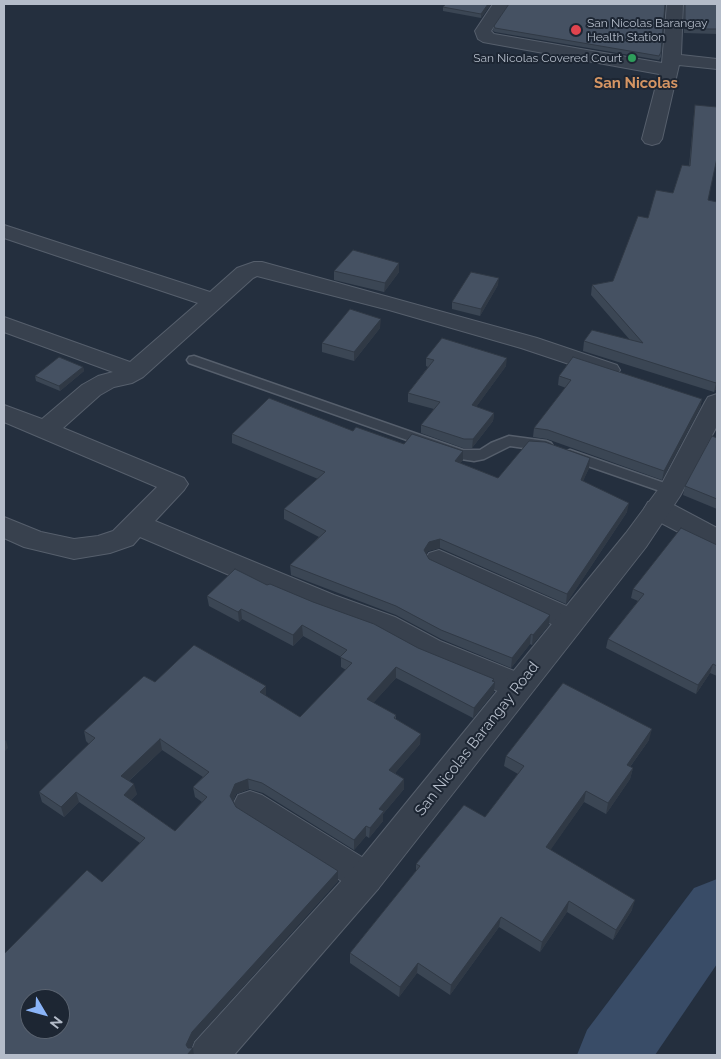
<!DOCTYPE html>
<style>
body{margin:0}
#map{position:relative;width:721px;height:1059px;overflow:hidden;background:#242f3e;font-family:Raleway,sans-serif}
canvas{display:block}
.frame{position:absolute;inset:0;border:5px solid #b4bcc9;pointer-events:none}
.north{position:absolute;left:20px;top:989px;width:50px;height:50px;box-sizing:border-box;background:#1d2633;border:1px solid #59626f;border-radius:50%;rotate:127deg;font-size:14px;font-weight:700;line-height:20px;text-align:center;color:#b4bcc9}
.north::after{content:'';display:block;margin:auto;width:18px;height:22px;background:#8ab4f8;clip-path:polygon(50% 0,100% 100%,50% 72%,0 100%)}
</style>
<div id="map">
<canvas width="721" height="1059"></canvas>
<div class="frame"></div>
<div class="north">N</div>
</div>
<script>
const c = document.querySelector('canvas').getContext('2d');
c.lineJoin = 'round';
const poly = rows => new Path2D(rows.map(r => 'M' + r).join(''));
function fillPath(path, color) { c.fillStyle = color; c.fill(path, 'evenodd'); }
function strokePath(path, color, width, dash) { c.strokeStyle = color; c.lineWidth = width; c.lineCap = dash ? 'butt' : 'round'; c.setLineDash(dash || []); c.stroke(path); }
function label(font, color, halo, rows, align = 'center') {
  c.font = font + ' Raleway,sans-serif'; c.lineWidth = 4; c.setLineDash([]); c.textBaseline = 'middle'; c.strokeStyle = halo; c.fillStyle = color; for (const [text, x, y, turn = 0] of rows) {
    c.save(); c.translate(x, y); c.rotate((+turn || 0) * Math.PI / 180); c.textAlign = isNaN(turn) ? turn : align; if (halo) c.strokeText(text, 0, 0); c.fillText(text, 0, 0); c.restore();
  }
}
fillPath(poly([
 [717,879,717,964,655,1055,577,1055,587,1030,694,888,717,879]
]), '#394c67');
const service = poly([
 [194,356,463,450,480,450,491,443,509,436,546,441,551,443,553,446,551,449,546,451,510,446,484,459,474,461,461,459,189,363,187,360,189,357,194,356],
 [570,450,676,487,678,490,676,493,671,495,666,493,565,458,563,455,565,452,570,450]
]);
const minor = poly([
 [493,4,509,4,491,31,494,34,662,63,667,4,683,4,681,55,717,59,717,69,679,65,662,139,659,143,652,145,645,143,642,139,659,74,483,42,478,39,475,31,493,4],
 [4,225,210,292,237,268,254,262,262,262,537,338,617,365,620,370,617,375,608,377,521,348,389,310,257,276,253,278,143,377,132,383,114,387,100,395,63,428,184,478,188,484,184,490,155,521,334,595,395,617,440,641,529,677,533,686,529,695,518,698,507,695,418,657,375,633,314,611,140,537,133,545,110,553,74,559,24,547,4,538,4,517,41,532,74,539,98,536,113,531,157,487,4,422,4,405,42,419,82,385,98,376,113,372,4,332,4,317,130,362,198,303,4,238,4,225],
 [658,500,668,502,717,528,717,550,707,547,648,516,644,509,648,502,658,500],
 [439,550,580,612,585,620,580,628,570,631,560,628,429,567,425,560,429,553,439,550],
 [250,791,262,795,378,867,383,878,378,889,366,893,354,889,238,815,233,805,238,795,250,791]
]);
const tertiary = poly([
 [717,394,717,426,680,496,646,547,378,889,234,1055,190,1055,195,1042,354,867,626,533,660,487,705,402,708,397,717,394]
]);
strokePath(service, '#565f6c', 3);
strokePath(minor, '#565f6c', 2);
strokePath(tertiary, '#565f6c', 2);
fillPath(service, '#38414e');
fillPath(minor, '#38414e');
fillPath(tertiary, '#38414e');
fillPath(poly([
 [446,4,491,4,481,18,443,11,443,7],
 [684,4,717,4,717,34,684,33],
 [494,26,661,52,661,57,659,60,495,32,493,31],
 [695,105,708,201,717,202,717,389,716,389,714,392,583,351,584,341,630,340,591,295,592,285,613,281,648,218,673,193,689,166,694,114],
 [399,263,399,272,384,292,334,280,334,271],
 [498,285,480,316,452,309,452,302],
 [380,328,354,361,322,352,322,343],
 [426,358,506,366,476,407,494,413,493,421,472,448,463,448,421,433,421,425,434,409,408,402,408,393,428,367,426,366],
 [83,367,84,371,60,391,36,381,35,376],
 [559,376,702,399,700,408,662,480,547,439,533,437,534,428,566,388,558,385],
 [353,431,404,444,463,451,463,460,460,463,498,478,589,468,583,481,627,512,566,604,440,548,428,551,426,554,429,559,550,615,549,625,532,645,530,644,511,668,441,639,396,615,291,575,290,565,319,537,284,519,284,509,318,479,232,443,232,434],
 [717,438,717,509,683,495,685,486],
 [717,545,717,676,710,673,696,694,606,648,608,639,638,601,631,598,633,589],
 [267,585,418,648,493,682,494,692,473,718,396,678,373,703,396,715,396,719,420,744,395,773,404,779,404,789,383,814,383,821,369,838,366,836,354,850,263,793,249,789,236,794,233,802,236,807,338,871,338,881,194,1041,191,1048,193,1048,194,1055,4,1055,102,882,140,843,79,802,64,817,42,802,39,792,89,744,86,741,84,731,155,682,266,696,300,717,346,670,341,667,341,657,303,636,293,646,242,619,239,622,209,606,207,596],
 [162,750,203,777,193,787,195,797,202,802,175,831,131,800,137,794,129,781],
 [649,740,630,767,633,768,630,779,606,814,584,802,550,850,632,910,613,940,567,912,540,952,499,927,450,995,417,973,399,997,350,963,350,953,416,871,416,864,485,817,518,774,504,766,506,756]
]), '#3b4654');
fillPath(poly([
 [488,4,491,4,481,18,481,14],
 [399,263,399,272,384,292,385,283],
 [499,278,498,285,480,316,481,309],
 [381,319,380,328,354,361,354,352],
 [507,358,506,366,471,414,472,405],
 [83,367,84,371,60,391,59,386],
 [717,380,716,389,714,392,716,383],
 [702,399,700,408,662,480,664,471],
 [494,413,493,421,472,448,473,439],
 [463,451,463,460,454,471,455,461],
 [590,458,589,468,579,490,581,480],
 [629,503,627,512,566,604,567,594],
 [440,539,440,548,428,551,423,559,424,550,429,542],
 [241,609,242,619,239,622,238,612],
 [550,615,549,625,532,645,533,635],
 [302,625,303,636,293,646,293,635],
 [531,634,530,644,511,668,512,658],
 [713,664,710,673,696,694,698,685],
 [396,667,396,678,367,710,367,699],
 [494,679,493,684,495,682,494,692,473,718,474,708],
 [266,686,266,696,260,692],
 [652,729,649,740,624,775,627,765],
 [421,734,420,744,389,780,389,770],
 [160,739,162,750,123,786,121,776],
 [6,740,8,748,4,752,4,742],
 [633,768,630,779,606,814,608,803],
 [248,779,249,789,236,794,231,806,230,796,235,784],
 [404,779,404,789,383,814,383,821,369,838,370,828,379,809],
 [134,784,137,794,126,805,124,795],
 [586,791,584,802,545,858,546,847],
 [76,792,79,802,64,817,61,807],
 [366,826,366,836,354,850,354,840],
 [338,871,338,881,194,1041,189,1053,193,1048,194,1055,187,1055,186,1045,192,1032],
 [635,900,632,910,613,940,616,930],
 [569,901,567,912,540,952,542,942],
 [501,917,499,927,450,995,451,985],
 [418,963,417,973,399,997,400,987]
]), '#303945');
const building = poly([
 [446,4,488,4,481,14,443,7,446,4],
 [509,4,665,4,661,52,659,56,495,28,494,26,509,4],
 [685,4,717,4,717,29,685,29,685,4],
 [695,105,717,107,717,158,708,200,717,202,717,380,716,383,584,341,592,330,643,343,592,285,613,281,638,216,648,218,656,190,673,193,682,165,690,166,695,105],
 [353,250,399,263,385,283,334,271,353,250],
 [471,272,499,278,481,309,452,302,471,272],
 [350,309,381,319,354,352,322,343,350,309],
 [442,338,507,358,472,405,494,413,473,439,464,439,421,425,440,402,408,393,434,360,426,358,442,338],
 [59,357,83,367,59,386,35,376,59,357],
 [573,357,702,399,664,471,548,430,534,428,571,380,559,376,573,357],
 [269,398,353,431,356,427,404,444,412,434,463,451,455,461,498,478,529,441,545,442,590,458,581,480,629,503,567,594,440,539,429,542,424,550,429,559,550,615,533,635,531,634,512,658,441,630,396,606,290,565,326,531,284,509,325,472,232,434,269,398],
 [712,436,717,438,717,499,685,486,712,436],
 [681,528,717,545,717,666,713,664,698,685,608,639,644,594,633,589,681,528],
 [235,569,267,585,270,584,313,602,374,624,418,648,494,679,492,681,495,682,474,708,396,667,367,699,396,715,394,718,421,734,389,770,404,779,379,809,384,811,370,828,366,826,354,840,262,783,248,779,235,784,230,796,236,807,338,871,192,1032,186,1045,188,1048,193,1048,187,1055,4,1055,4,954,87,870,102,882,145,838,76,792,61,807,39,792,95,738,84,731,144,676,155,682,194,645,266,686,260,692,300,717,352,663,340,657,347,650,302,625,293,635,241,609,238,612,207,596,235,569],
 [160,739,209,772,193,787,207,797,175,831,124,795,134,784,121,776,160,739],
 [30,999,60,999,60,1029,30,1029,30,999],
 [563,683,652,729,627,765,633,768,608,803,586,791,546,847,635,900,616,930,569,901,542,942,501,917,451,985,418,963,400,987,350,953,420,866,416,864,464,805,485,817,524,766,506,756,563,683]
]);
fillPath(building, '#455162');
strokePath(building, '#303945', 1);
for (const [x, y, r, color] of [
 [576,30,6,"#e0444e"],
 [632,58,5,"#2e9e5b"]
]) { const dot = new Path2D(); dot.arc(x, y, r, 0, 2 * Math.PI); c.fillStyle = color; c.fill(dot); strokePath(dot, '#1d2633', 2); }
label('12px', '#b4bcc9', '#1d2633', [
 ["San Nicolas Barangay",587,23],
 ["Health Station",587,37],
 ["San Nicolas Covered Court",622,58,"right"]
], 'left');
label('bold 15px', '#d59563', '#1d2633', [
 ["San Nicolas",636,83]
]);
label('15px', '#b4bcc9', '#1d2633', [
 ["San Nicolas Barangay Road",477,739,-52]
]);
</script>
